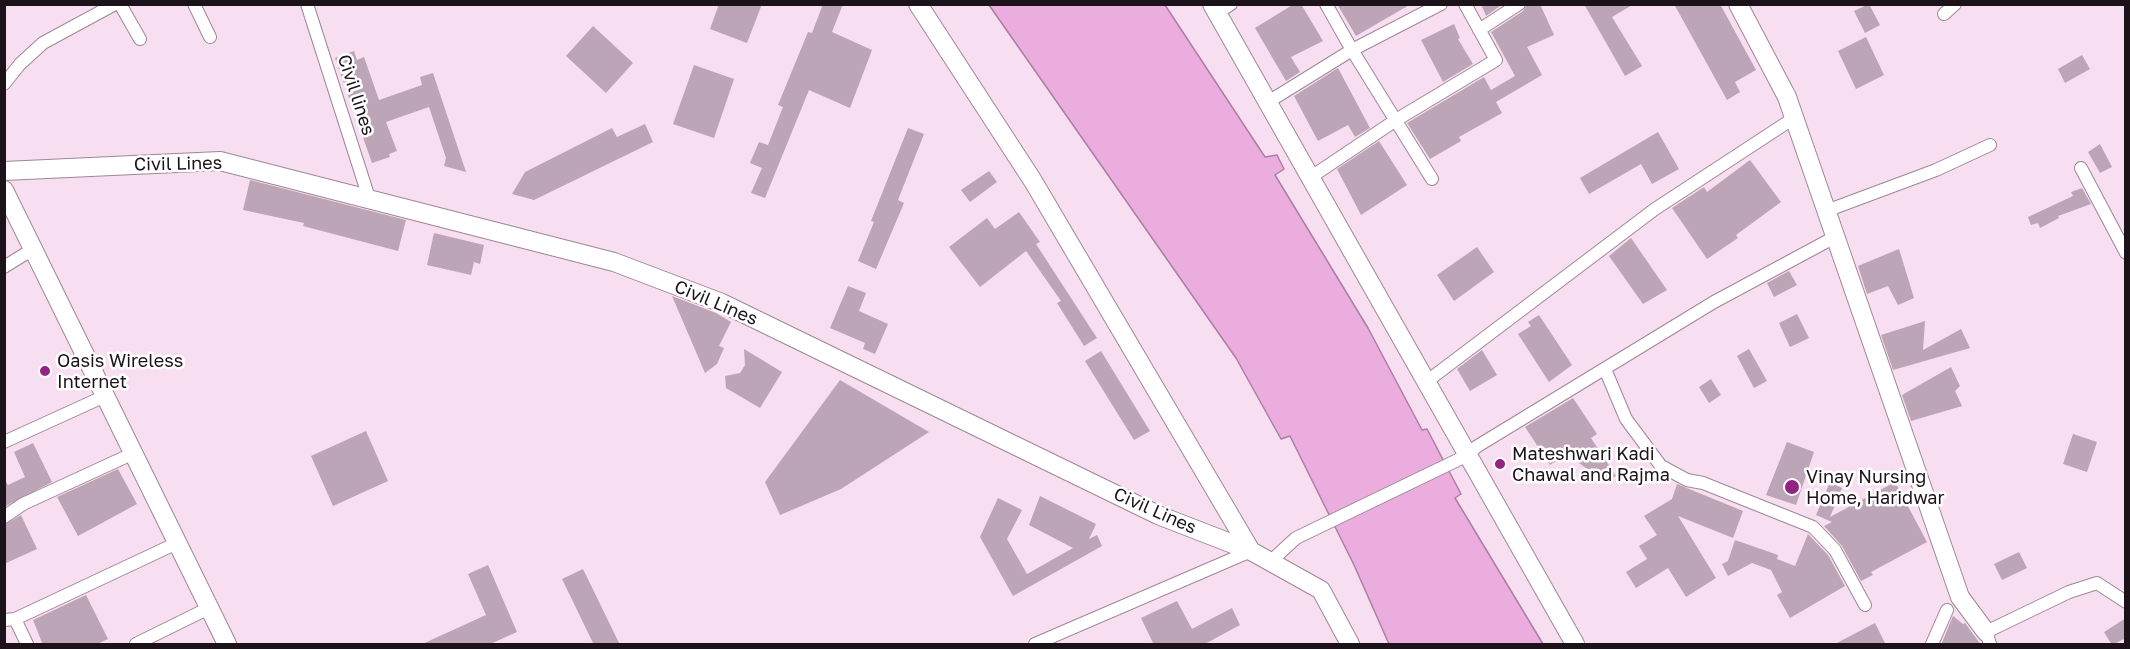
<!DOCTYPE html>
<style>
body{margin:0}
#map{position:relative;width:2130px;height:649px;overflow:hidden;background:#f7def1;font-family:"Golos Text",sans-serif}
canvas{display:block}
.frame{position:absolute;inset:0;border:6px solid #1b1319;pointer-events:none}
</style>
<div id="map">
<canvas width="2130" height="649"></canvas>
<div class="frame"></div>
</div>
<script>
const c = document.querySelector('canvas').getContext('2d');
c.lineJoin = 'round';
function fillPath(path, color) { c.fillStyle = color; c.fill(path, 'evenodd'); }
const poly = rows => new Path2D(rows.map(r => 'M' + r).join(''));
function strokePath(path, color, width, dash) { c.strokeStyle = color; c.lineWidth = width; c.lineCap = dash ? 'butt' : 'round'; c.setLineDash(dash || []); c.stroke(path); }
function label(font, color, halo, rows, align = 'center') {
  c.font = font + ' "Golos Text",sans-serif'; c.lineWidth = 5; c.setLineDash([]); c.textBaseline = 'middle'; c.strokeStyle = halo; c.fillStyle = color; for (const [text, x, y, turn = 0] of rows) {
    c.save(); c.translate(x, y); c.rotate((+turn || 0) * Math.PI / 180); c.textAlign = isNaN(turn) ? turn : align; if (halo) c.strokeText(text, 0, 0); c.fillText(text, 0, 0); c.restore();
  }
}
const water = poly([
 [989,5,1165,5,1265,157,1277,155,1284,169,1275,175,1368,328,1422,430,1427,429,1461,494,1455,498,1543,644,1389,644,1354,565,1290,436,1281,439,1236,358,989,5]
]);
fillPath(water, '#ebacde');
strokePath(water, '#ad7ea3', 1.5);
fillPath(poly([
 [719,4,762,4,747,43,710,29],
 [823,4,843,4,832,32,872,50,850,108,809,90,765,198,751,193,762,168,750,163,759,142,768,145,783,107,778,105,808,32,812,33],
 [1294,4,1301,4,1323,41,1291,57,1300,72,1286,81,1255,28],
 [1337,4,1411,4,1356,36],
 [1481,4,1503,4,1486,16],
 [1527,4,1540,4,1554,35,1527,47,1542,75,1496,102,1502,113,1459,137,1461,141,1430,159,1407,123,1484,77,1491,90,1515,76,1491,32,1523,11],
 [1584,4,1634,4,1612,17,1642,66,1625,76],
 [1674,4,1720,4,1756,70,1735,82,1740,92,1727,100],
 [1869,4,1880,25,1865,33,1854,11],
 [1454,24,1460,38,1458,39,1473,64,1443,82,1421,40],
 [593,26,633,63,606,93,566,56],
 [1866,37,1884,75,1856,89,1838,51],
 [354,51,357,60,364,57,379,100,422,85,420,77,433,73,466,172,444,166,446,158,429,107,386,122,397,151,389,154,390,157,372,163,335,58],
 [2082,55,2090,69,2065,83,2058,69],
 [694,65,734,79,714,138,673,124],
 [1338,68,1370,128,1355,137,1348,125,1318,141,1294,96],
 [645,124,653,142,534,200,512,194,525,172,612,128,617,137],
 [908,128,924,134,898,200,904,203,876,269,858,261,874,222,871,221],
 [1658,132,1679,169,1652,184,1641,164,1589,194,1580,178],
 [1379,141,1407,185,1361,215,1337,169],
 [2100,144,2112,167,2100,173,2088,152],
 [1750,160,1781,202,1736,235,1738,238,1707,259,1672,208,1704,187,1707,192],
 [989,171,997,182,970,202,961,190],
 [250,180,406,220,398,251,303,226,304,223,243,210],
 [2082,188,2091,204,2058,216,2059,218,2040,228,2038,223,2031,225,2028,217,2073,196,2071,192],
 [1019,212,1040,242,1036,244,1097,338,1084,346,1057,303,1061,301,1026,251,980,287,949,247,987,218,995,229],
 [434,233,484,245,480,264,474,262,471,275,427,265],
 [1631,238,1667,290,1643,304,1609,256],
 [1477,247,1494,272,1454,301,1437,275],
 [1899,249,1914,298,1898,305,1888,286,1867,294,1858,266],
 [1789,271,1797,285,1774,297,1767,283],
 [848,286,866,293,859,311,888,324,875,354,863,349,865,343,830,328],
 [672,296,716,313,731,322,719,346,724,348,717,364,705,373],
 [1797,314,1809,338,1790,347,1779,323],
 [1539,315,1572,365,1549,382,1518,334,1531,326,1528,322],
 [1925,321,1923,350,1961,329,1970,348,1893,370,1881,335],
 [744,349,782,372,760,408,726,388,725,376,740,373,745,365],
 [1749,349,1767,381,1754,388,1737,356],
 [1482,350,1497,375,1470,391,1457,369],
 [1101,351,1150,431,1134,440,1085,361],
 [1951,367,1960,386,1955,391,1962,406,1911,421,1902,395],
 [1711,379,1721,395,1709,403,1699,387],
 [840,380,929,432,841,489,780,515,765,482],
 [1573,398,1597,434,1591,438,1616,476,1606,482,1566,454,1550,465,1525,427],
 [366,431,388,481,333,506,311,456],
 [2073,434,2097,442,2087,472,2063,464],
 [1787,442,1814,452,1796,505,1766,495],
 [33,443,52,482,4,507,4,478,8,485,25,477,14,452],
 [118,469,137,504,78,536,57,497],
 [1830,482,1842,488,1830,517,1895,482,1927,542,1871,572,1873,575,1861,581,1842,546,1824,526,1832,522,1816,515],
 [1677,484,1743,511,1733,538,1678,516,1716,578,1686,597,1668,568,1636,588,1626,572,1647,559,1639,546,1657,535,1644,516,1672,499],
 [1040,496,1096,524,1089,539,1097,535,1102,546,1013,596,980,537,998,498,1022,510,1007,539,1027,574,1073,548,1029,525],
 [21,515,37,549,4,564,4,525],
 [1808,534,1828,555,1845,586,1790,618,1777,595,1782,592,1771,570,1752,563,1728,576,1722,564,1728,561,1735,540,1778,555,1777,559,1795,566],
 [2019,552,2027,568,2002,580,1994,564],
 [488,565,517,632,488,645,420,645,486,615,468,574],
 [583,569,620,645,594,645,562,579],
 [86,595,108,639,95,645,43,645,33,620],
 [1177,601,1192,629,1232,608,1240,625,1203,645,1154,645,1141,618],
 [1953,616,1963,624,1965,623,1981,645,1941,645],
 [2126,618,2126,638,2112,645,2104,632],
 [1875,623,1886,645,1833,645]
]), '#bca5b7');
const street = poly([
 [120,4,140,39],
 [194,4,210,37],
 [307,4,369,198],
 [1217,13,1231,4],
 [1944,14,1955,4],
 [1479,30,1519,4],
 [4,84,20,64,43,43,115,4],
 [1268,102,1352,50,1326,4],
 [2081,168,2126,253],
 [1317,173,1396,120,1496,60,1465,4],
 [1432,179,1352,50,1441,4],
 [1826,211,1936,170,1990,145],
 [4,267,33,249],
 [1605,369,1626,419,1661,466,1687,480,1703,483,1813,527,1835,550,1865,605],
 [1426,382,1655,209,1794,118],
 [4,442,105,396],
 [4,517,23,504,134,453],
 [1270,562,1296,538,1468,455,1476,447,1714,302,1835,237],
 [15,619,27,644],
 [4,620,15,619,177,543],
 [136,644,209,608],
 [1035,644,1251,551],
 [1932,644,1947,610],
 [1990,644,1986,632,2069,592,2097,583,2126,602]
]);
const secondary = poly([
 [918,4,1033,181,1251,551],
 [1212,4,1575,644],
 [1738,4,1787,97,1960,597,1986,632],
 [4,171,220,161,614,262,722,303,1158,515,1251,551,1321,590,1350,644],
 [4,190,227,644]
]);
strokePath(street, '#9e8798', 14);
strokePath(secondary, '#9e8798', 20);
strokePath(street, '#fff', 12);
strokePath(secondary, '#fff', 18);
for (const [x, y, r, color] of [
 [45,371,6,"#922283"],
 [1500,464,6,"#922283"],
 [1792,487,8,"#922283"]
]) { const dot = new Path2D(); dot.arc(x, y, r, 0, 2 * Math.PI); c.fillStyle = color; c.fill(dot); strokePath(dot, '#fff', 2); }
label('18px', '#1b1319', '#fff', [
 ["Civil lines",356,95,72],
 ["Civil Lines",178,164,-1],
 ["Civil Lines",716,303,23],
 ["Civil Lines",1155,511,24]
]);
label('18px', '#1b1319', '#fff', [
 ["Oasis Wireless",57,361],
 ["Internet",57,382],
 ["Mateshwari Kadi",1512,454],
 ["Chawal and Rajma",1512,475],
 ["Vinay Nursing",1806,477],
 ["Home, Haridwar",1806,498]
], 'left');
</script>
